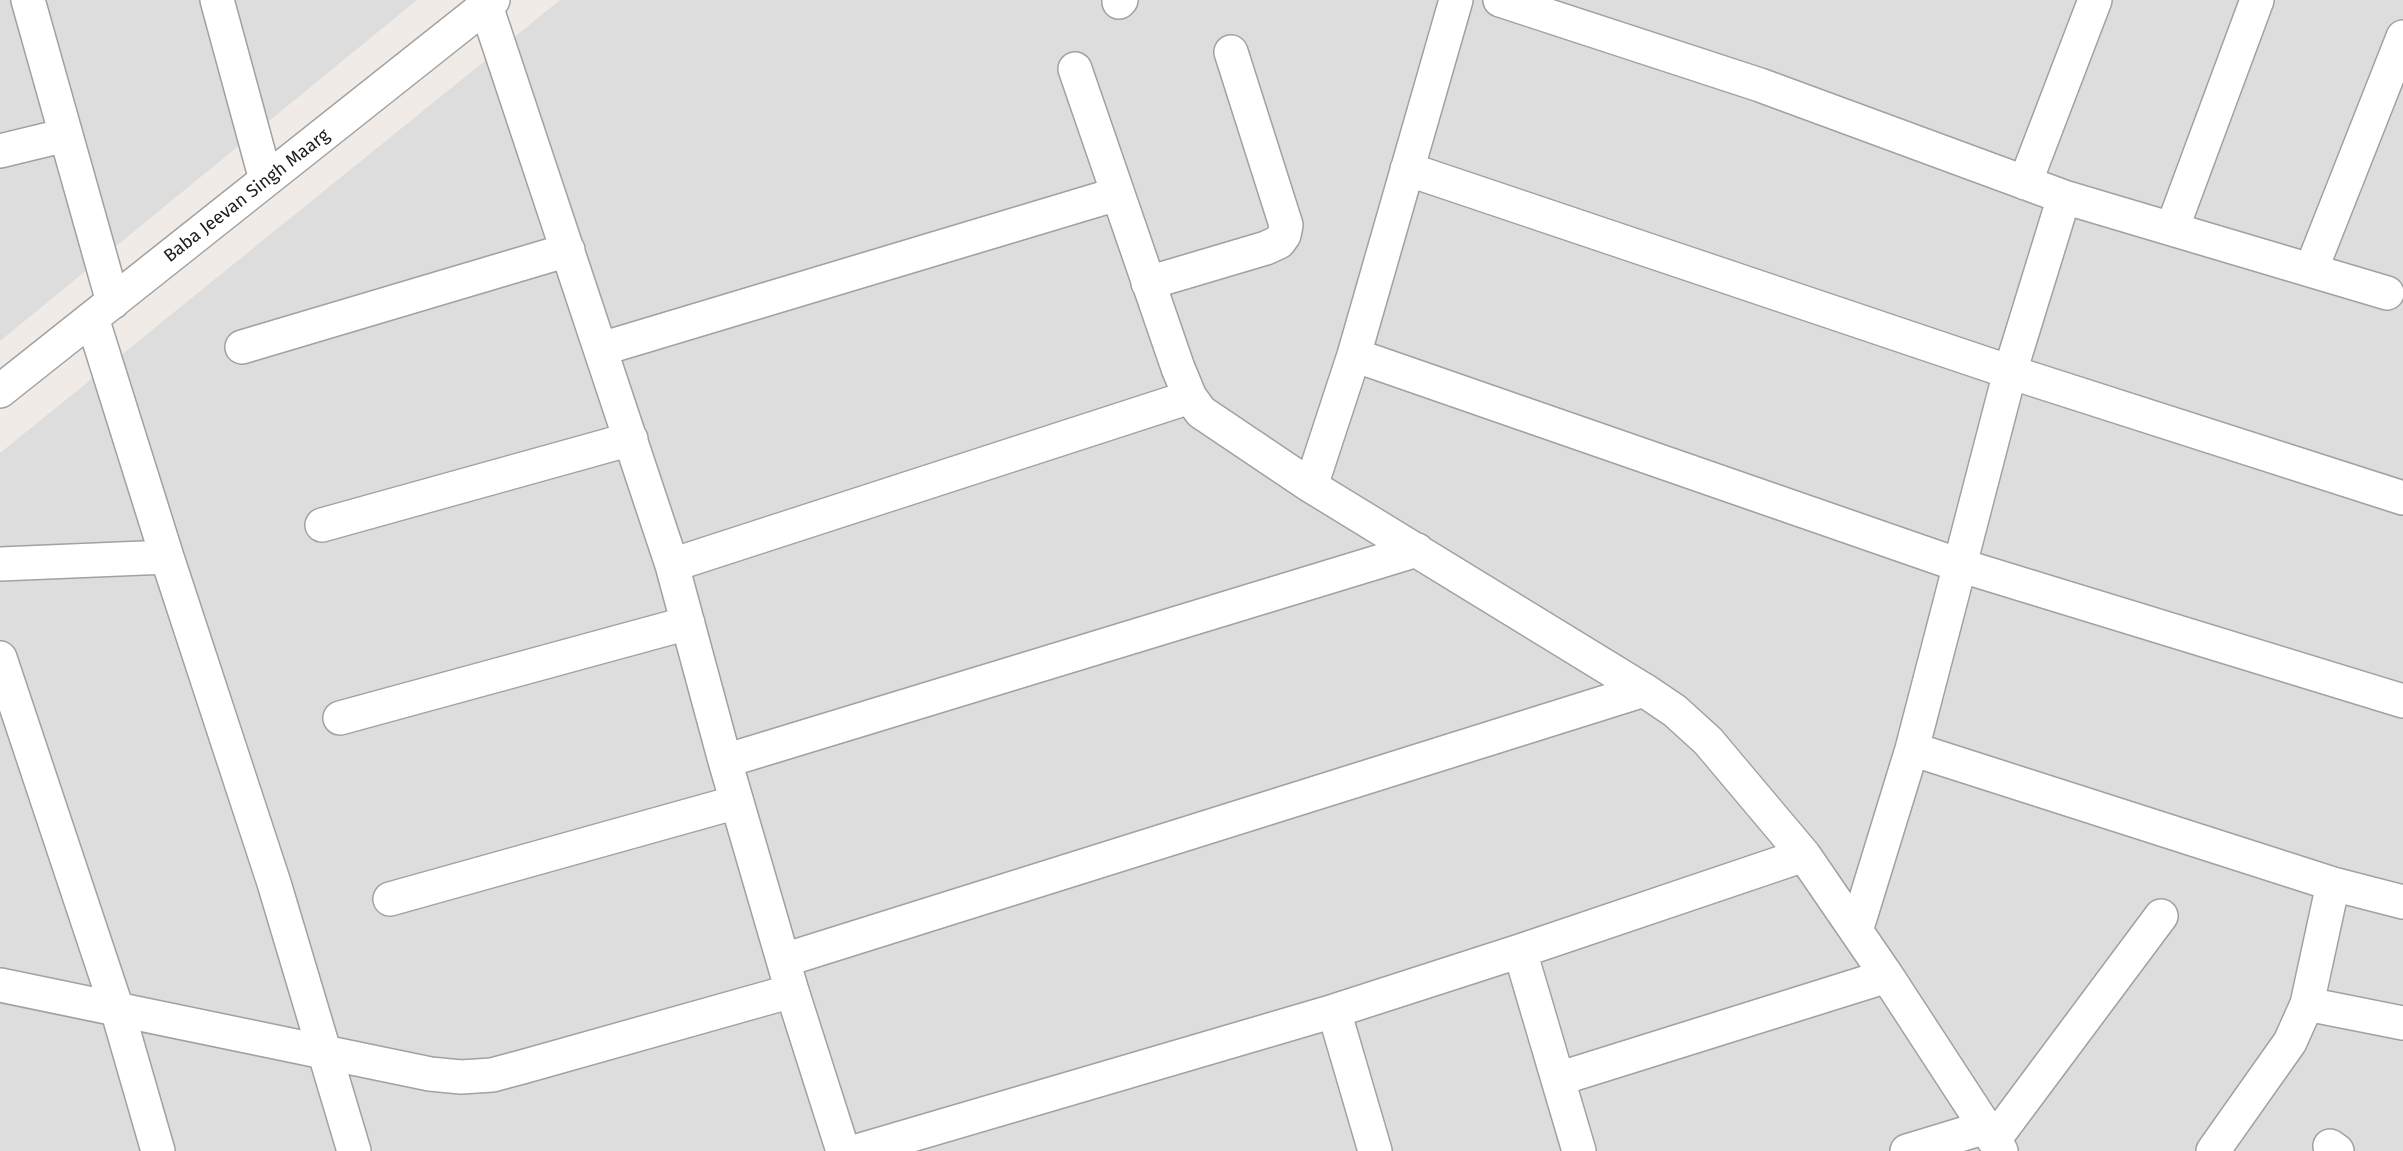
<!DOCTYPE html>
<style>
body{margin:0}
canvas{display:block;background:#f0ebe6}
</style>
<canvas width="2403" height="1151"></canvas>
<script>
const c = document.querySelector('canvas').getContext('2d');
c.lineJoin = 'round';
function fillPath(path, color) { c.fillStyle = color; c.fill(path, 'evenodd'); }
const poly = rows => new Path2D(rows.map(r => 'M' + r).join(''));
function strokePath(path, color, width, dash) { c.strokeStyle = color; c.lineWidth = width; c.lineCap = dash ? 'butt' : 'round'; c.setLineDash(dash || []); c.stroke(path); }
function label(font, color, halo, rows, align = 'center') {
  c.font = font + ' "Fira Sans",sans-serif'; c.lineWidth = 4.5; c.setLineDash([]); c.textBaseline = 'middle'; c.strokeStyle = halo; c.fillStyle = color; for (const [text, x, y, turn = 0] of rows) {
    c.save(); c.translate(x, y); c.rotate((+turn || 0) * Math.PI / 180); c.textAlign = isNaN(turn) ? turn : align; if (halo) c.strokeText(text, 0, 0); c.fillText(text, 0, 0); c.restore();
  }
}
fillPath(poly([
 [0,0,417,0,0,341],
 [560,0,2403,0,2403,1151,0,1151,0,453]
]), '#dedddd');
const minor = poly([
 [28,0,113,302],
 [217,0,266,180],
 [1500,0,1760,85,2064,197,2387,293],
 [1119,2,1121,0],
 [486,6,672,565,725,761,792,991,843,1151],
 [1075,69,1178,368,1190,397,1201,412,1311,486,1644,690,1675,711,1708,741,1804,855,1887,976,2001,1151],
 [0,151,66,135],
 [1407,169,2010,372,2403,498],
 [2025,183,2095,0],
 [2172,229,2257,0],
 [2311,270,2403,37],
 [1148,283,1266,248,1279,242,1284,235,1286,225,1231,52],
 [92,318,167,557,274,883,354,1151],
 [242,347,568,250],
 [601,349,1117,194],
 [1354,355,1959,565,2403,701],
 [0,391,493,0],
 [1311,486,1354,355,1456,0],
 [322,525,631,439],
 [0,564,167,557],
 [672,565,1190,397],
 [0,658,117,1009,158,1151],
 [340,718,688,623],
 [1912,749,2333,884,2403,902],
 [725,761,1417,550],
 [390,899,737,802],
 [1856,931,1912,749,2010,372,2064,197],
 [1520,951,1579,1151],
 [784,960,1644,690],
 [0,985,430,1074,461,1077,492,1075,522,1067,792,991],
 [2307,1004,2403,1023],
 [1334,1011,1375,1151],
 [1558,1079,1887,976],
 [1994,1140,2161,916],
 [2330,1146,2337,1151],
 [857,1151,1334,1011,1520,951,1804,855],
 [1907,1151,1986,1127],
 [2213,1151,2290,1042,2307,1004,2333,884]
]);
strokePath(minor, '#a1a1a1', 36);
strokePath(minor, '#fff', 33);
label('18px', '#202020', '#fff', [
 ["Baba Jeevan Singh Maarg",247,196,-38]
]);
</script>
